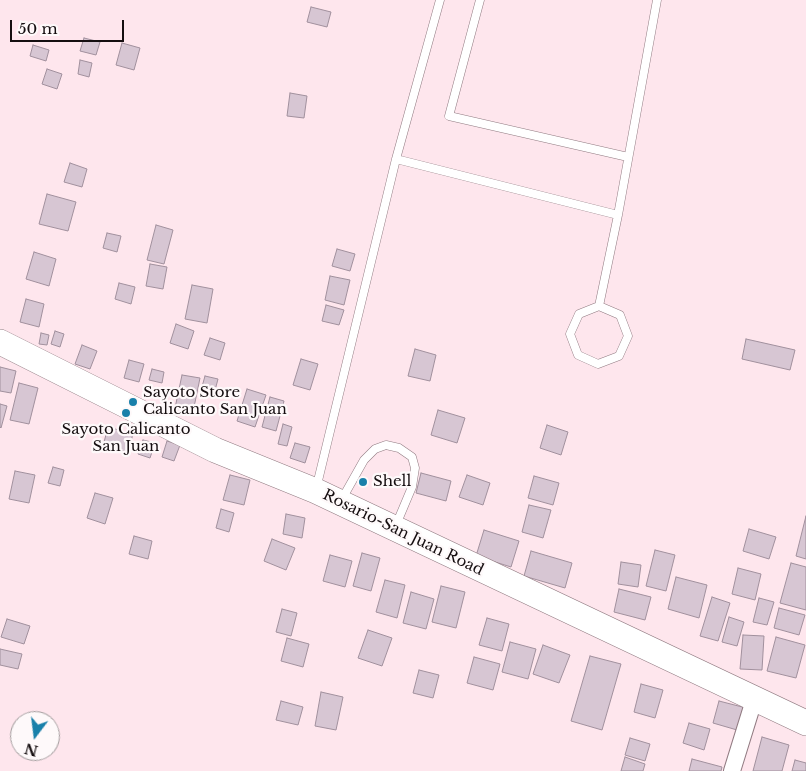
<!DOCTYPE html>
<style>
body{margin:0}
#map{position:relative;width:806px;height:771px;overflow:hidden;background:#fee6ed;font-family:"Libre Baskerville",serif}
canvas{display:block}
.north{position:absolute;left:10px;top:711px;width:50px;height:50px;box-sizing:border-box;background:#fef9fa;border:1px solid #a19b9c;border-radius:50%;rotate:195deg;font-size:14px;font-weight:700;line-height:20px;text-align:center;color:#150e10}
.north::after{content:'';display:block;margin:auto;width:18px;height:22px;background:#1980aa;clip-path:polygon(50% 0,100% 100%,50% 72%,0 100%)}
.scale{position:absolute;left:10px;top:20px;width:114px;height:22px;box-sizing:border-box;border:2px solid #150e10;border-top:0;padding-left:6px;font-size:15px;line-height:18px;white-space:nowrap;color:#150e10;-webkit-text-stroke:4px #fef9fa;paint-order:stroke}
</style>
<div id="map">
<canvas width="806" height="771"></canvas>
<div class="north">N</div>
<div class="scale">50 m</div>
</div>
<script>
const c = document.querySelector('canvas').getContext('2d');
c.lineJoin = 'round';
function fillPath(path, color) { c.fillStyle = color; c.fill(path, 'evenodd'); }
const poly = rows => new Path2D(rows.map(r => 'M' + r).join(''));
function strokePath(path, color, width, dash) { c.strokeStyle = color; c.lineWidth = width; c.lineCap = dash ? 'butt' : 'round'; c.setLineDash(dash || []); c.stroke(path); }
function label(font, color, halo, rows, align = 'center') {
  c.font = font + ' "Libre Baskerville",serif'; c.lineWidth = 4.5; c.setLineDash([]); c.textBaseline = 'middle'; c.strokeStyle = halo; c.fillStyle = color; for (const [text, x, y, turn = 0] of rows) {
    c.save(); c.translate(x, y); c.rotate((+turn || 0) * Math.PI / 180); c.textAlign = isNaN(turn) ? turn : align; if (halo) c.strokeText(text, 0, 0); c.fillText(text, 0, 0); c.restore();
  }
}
const building = poly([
 [311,7,331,12,327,27,307,22,311,7],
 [84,38,100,42,96,55,80,51,84,38],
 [122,43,140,48,134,70,116,65,122,43],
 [33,45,49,50,46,61,30,56,33,45],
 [80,60,92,63,89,77,78,74,80,60],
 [47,69,62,74,57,89,42,84,47,69],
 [290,93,307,96,304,118,287,116,290,93],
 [70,163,87,169,82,187,64,182,70,163],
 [47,194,76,202,68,231,39,224,47,194],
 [156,225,173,230,164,264,147,260,156,225],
 [107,233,121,236,117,252,103,248,107,233],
 [337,249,355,254,350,271,332,266,337,249],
 [34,252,56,259,49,286,26,279,34,252],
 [150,264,167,267,163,289,146,286,150,264],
 [330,276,350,280,344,305,325,300,330,276],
 [119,283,135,287,131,304,115,299,119,283],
 [192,285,213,289,207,323,185,319,192,285],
 [26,299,44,304,39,327,20,322,26,299],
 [326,305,344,310,339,325,322,321,326,305],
 [176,324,194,331,188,349,170,343,176,324],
 [55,331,64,334,60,347,51,344,55,331],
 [41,333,49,335,47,345,39,344,41,333],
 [210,338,225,343,220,360,204,355,210,338],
 [746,339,795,350,790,370,742,359,746,339],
 [82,345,97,351,90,369,75,364,82,345],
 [415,349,436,355,430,381,408,376,415,349],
 [301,359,318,364,310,390,293,385,301,359],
 [129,360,144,364,139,382,124,378,129,360],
 [0,367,16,371,11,393,0,391,0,367],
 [152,369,164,372,162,383,149,380,152,369],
 [182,375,200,378,193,412,175,408,182,375],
 [205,376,218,379,213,398,200,394,205,376],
 [19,383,38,388,29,424,10,420,19,383],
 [247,389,266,395,255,427,237,421,247,389],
 [270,397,284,401,276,431,262,427,270,397],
 [0,404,7,406,1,428,0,427,0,404],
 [438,410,465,418,457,443,431,435,438,410],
 [283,424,292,427,287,446,278,444,283,424],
 [547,425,568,432,561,455,540,448,547,425],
 [108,427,133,434,128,452,103,446,108,427],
 [143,440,155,443,150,458,138,454,143,440],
 [167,441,180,445,174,461,162,457,167,441],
 [295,443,310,447,305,463,290,458,295,443],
 [53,467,64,470,60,486,48,483,53,467],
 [15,471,35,475,29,503,9,499,15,471],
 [421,473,451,481,446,501,416,493,421,473],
 [230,475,250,480,244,505,223,500,230,475],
 [467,475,490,483,483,505,459,497,467,475],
 [534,476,559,483,553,505,528,498,534,476],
 [95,493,113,498,105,524,87,518,95,493],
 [529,505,551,510,543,538,522,532,529,505],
 [221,509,234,513,229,532,216,528,221,509],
 [286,514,305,518,302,538,283,534,286,514],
 [806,516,806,559,796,556,806,516],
 [749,529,776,537,769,559,743,551,749,529],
 [484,530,519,541,511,567,476,556,484,530],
 [134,536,152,541,148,559,129,554,134,536],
 [272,539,295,548,286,570,264,561,272,539],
 [655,550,675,555,666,591,646,586,655,550],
 [531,551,572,563,565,588,524,576,531,551],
 [362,553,380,558,371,591,353,586,362,553],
 [330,555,352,561,345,587,323,581,330,555],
 [621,562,641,565,638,587,618,584,621,562],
 [791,563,806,567,806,610,780,603,791,563],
 [738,568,761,574,755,600,732,594,738,568],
 [676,577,707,585,699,618,668,609,676,577],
 [385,580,405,585,397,618,376,612,385,580],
 [441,586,465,592,456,628,432,622,441,586],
 [619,589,651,597,645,620,614,612,619,589],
 [411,592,434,599,426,629,403,623,411,592],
 [712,597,730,603,718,641,700,636,712,597],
 [759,598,774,602,767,625,753,622,759,598],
 [779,608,805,615,799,635,774,628,779,608],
 [282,609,297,613,291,636,276,632,282,609],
 [729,617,744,622,737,646,722,642,729,617],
 [487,618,509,624,502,651,479,645,487,618],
 [7,619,30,626,24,644,1,637,7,619],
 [368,630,392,638,382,666,358,658,368,630],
 [743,635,764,636,762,670,740,669,743,635],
 [776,637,805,645,796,678,767,671,776,637],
 [287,638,309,644,303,667,281,661,287,638],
 [510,642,536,649,528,679,502,672,510,642],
 [543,645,570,655,559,683,533,674,543,645],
 [0,649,22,654,18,669,0,665,0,649],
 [590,656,621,664,602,730,571,721,590,656],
 [474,657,500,664,493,690,467,683,474,657],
 [419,670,439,675,433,698,413,693,419,670],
 [641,684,663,690,655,718,634,712,641,684],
 [321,692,343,697,336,730,315,726,321,692],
 [281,701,303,707,298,725,276,720,281,701],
 [719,701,750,709,744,732,713,723,719,701],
 [689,723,710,729,704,750,683,743,689,723],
 [762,737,789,745,782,771,753,771,762,737],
 [630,738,650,744,645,761,625,755,630,738],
 [625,757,645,764,643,771,621,771,625,757],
 [692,759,722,767,721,771,689,771,692,759],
 [795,760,806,763,806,771,792,771,795,760]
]);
fillPath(building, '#d7c6d3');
strokePath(building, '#a1909d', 1);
const lane = poly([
 [480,0,449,116,628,157],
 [396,159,618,215],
 [599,306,618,215,657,0],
 [599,306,620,315,628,336,619,356,598,364,578,355,570,334,579,314,599,306],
 [316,489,396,159,440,0],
 [342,499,364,460,375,449,386,445,399,448,412,457,415,468,412,487,396,525]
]);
const street = poly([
 [732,771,754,700]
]);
const primary = poly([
 [0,342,215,450,316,491,806,723]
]);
strokePath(lane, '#917b82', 9);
strokePath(street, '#917b82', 18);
strokePath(primary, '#917b82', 26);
strokePath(lane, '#fff', 8);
strokePath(street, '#fff', 16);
strokePath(primary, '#fff', 25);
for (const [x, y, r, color] of [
 [133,402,5,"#1980aa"],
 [126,413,5,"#1980aa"],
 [363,482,5,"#1980aa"]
]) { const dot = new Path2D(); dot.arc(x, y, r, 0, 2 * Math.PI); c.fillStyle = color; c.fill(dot); strokePath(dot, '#fef9fa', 2); }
label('15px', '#150e10', '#fef9fa', [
 ["Sayoto Store",143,393],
 ["Calicanto San Juan",143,410],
 ["Sayoto Calicanto",126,430,"center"],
 ["San Juan",126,447,"center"],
 ["Shell",373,482]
], 'left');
label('15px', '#150e10', '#fef9fa', [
 ["Rosario-San Juan Road",403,533,26]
]);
</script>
